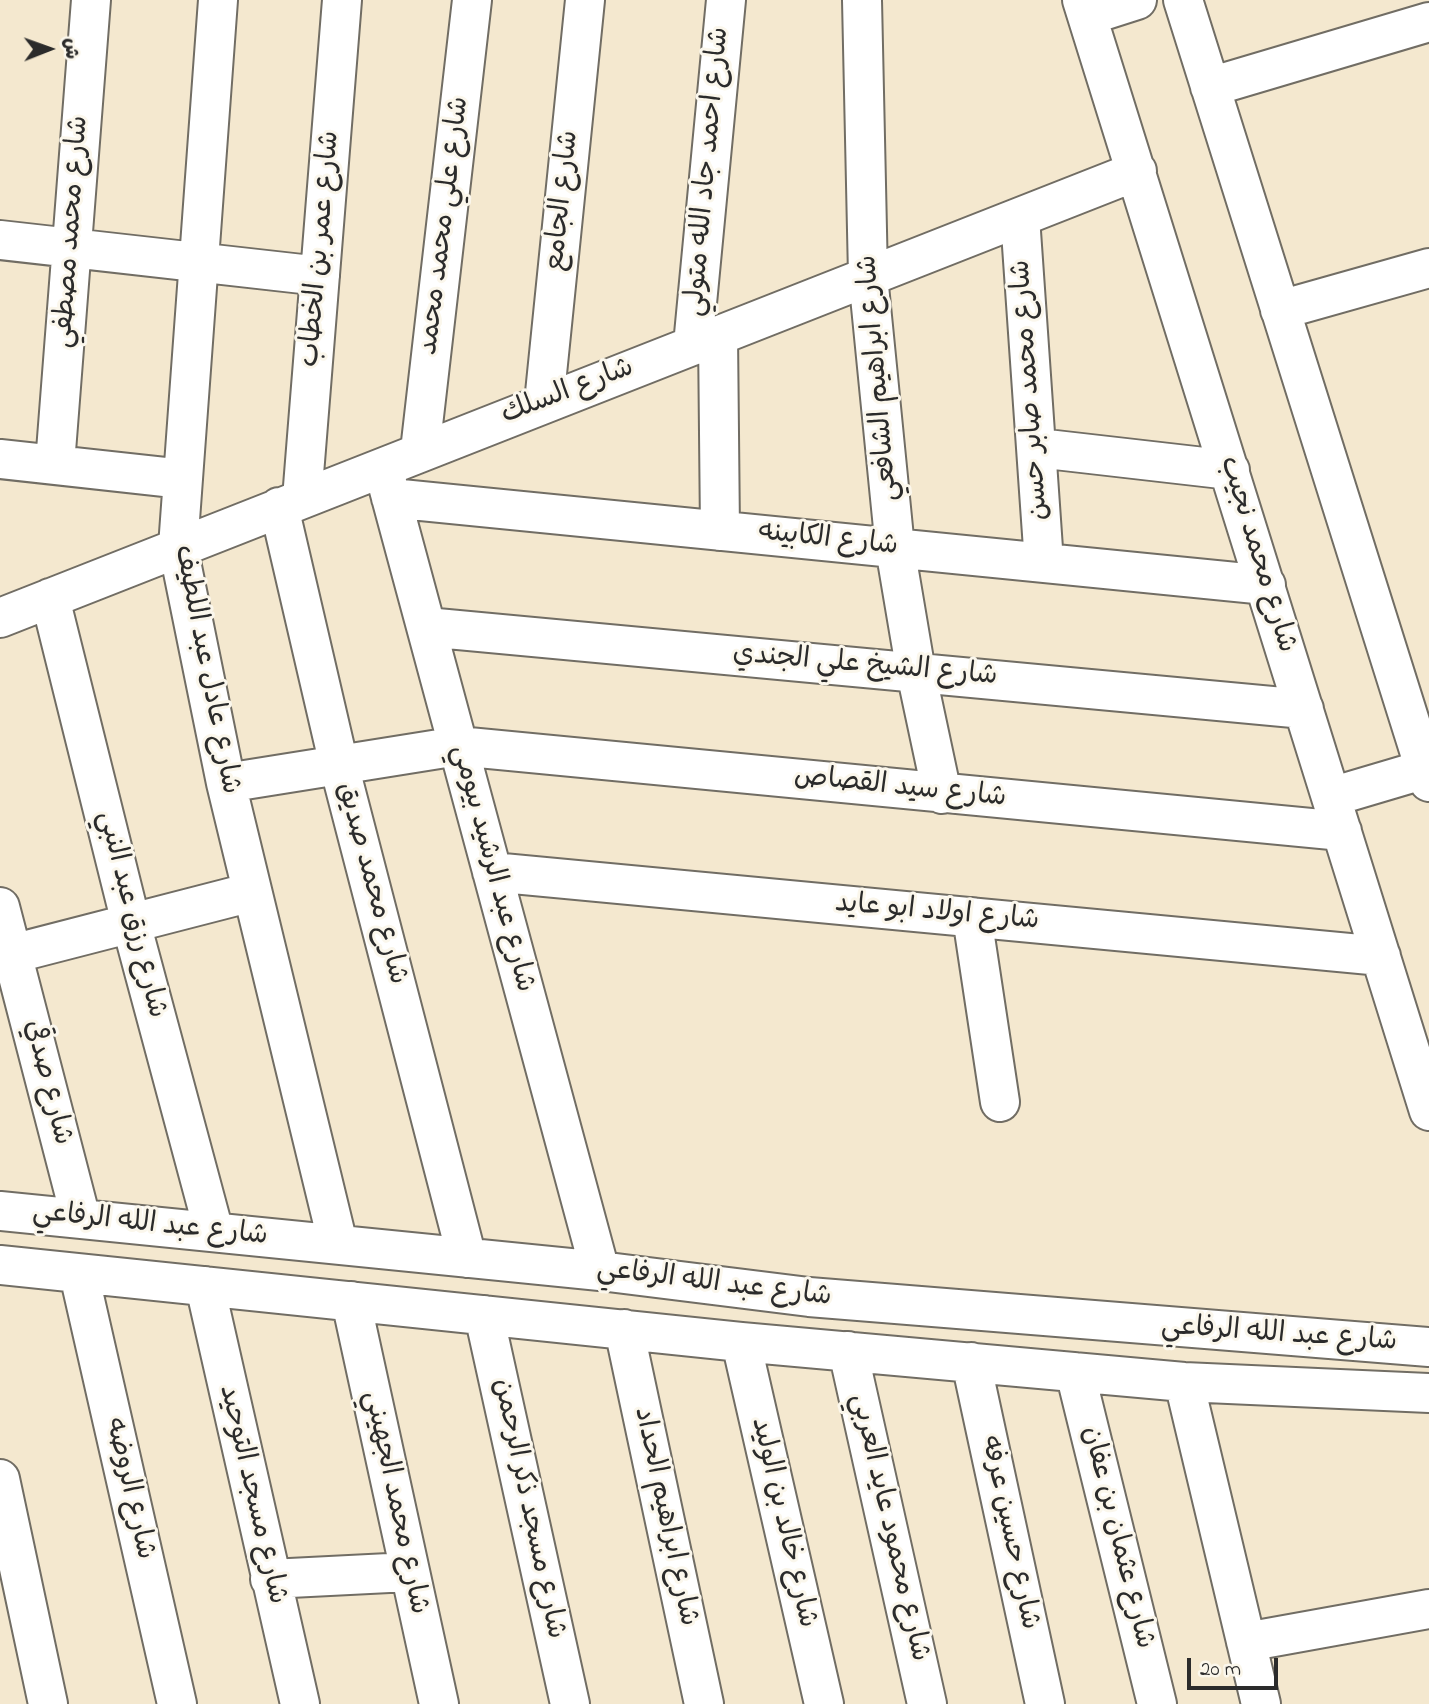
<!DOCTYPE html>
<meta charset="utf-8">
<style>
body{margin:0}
#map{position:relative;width:1429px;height:1704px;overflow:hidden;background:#f4e8cf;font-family:"Indie Flower","Playpen Sans Arabic",sans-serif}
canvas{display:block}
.north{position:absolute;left:14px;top:14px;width:70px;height:70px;-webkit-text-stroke:5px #fbf7ec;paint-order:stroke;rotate:89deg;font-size:19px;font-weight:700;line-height:28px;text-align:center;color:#2b2b2b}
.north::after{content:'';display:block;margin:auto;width:24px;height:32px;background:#2b2b2b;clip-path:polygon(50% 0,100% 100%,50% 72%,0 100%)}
.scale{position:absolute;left:1187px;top:1658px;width:91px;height:32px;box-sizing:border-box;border:4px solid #2b2b2b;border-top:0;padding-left:9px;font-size:21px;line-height:24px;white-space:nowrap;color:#2b2b2b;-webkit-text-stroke:5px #fbf7ec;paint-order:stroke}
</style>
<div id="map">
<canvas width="1429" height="1704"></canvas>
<div class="north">ش</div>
<div class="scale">20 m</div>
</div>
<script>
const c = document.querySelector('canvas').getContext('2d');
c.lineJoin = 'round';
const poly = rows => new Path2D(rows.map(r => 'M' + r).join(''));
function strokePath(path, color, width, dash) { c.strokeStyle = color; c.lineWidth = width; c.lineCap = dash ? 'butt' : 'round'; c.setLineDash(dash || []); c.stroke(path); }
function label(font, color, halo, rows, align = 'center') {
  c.font = font + ' "Indie Flower","Playpen Sans Arabic",sans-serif'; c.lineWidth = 6; c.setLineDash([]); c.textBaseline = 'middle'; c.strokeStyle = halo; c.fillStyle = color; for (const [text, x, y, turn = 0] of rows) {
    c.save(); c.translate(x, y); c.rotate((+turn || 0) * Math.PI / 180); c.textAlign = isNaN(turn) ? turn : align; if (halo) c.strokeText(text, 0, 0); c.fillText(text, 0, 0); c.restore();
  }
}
const minor = poly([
 [218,0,178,547,226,783,338,1244],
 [862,0,868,276,895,548,916,672,942,794],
 [1082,0,1429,1111],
 [1183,0,1429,782],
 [1087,16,1137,0],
 [1210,87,1429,22],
 [1020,217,1044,563],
 [0,240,320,276],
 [1280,310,1429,268],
 [718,335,720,531],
 [693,345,726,0],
 [544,403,585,0],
 [1038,448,1230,470],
 [420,451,472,0],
 [0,459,183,479],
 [55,464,91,0],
 [385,475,600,1271],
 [391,498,1266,585],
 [302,499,342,0],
 [279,507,339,765,467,1258],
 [50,598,131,923,214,1232],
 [0,618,1137,171],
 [426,627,1304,709],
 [226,783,458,746,1342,831],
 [1331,797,1429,768],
 [492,872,1381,956],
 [0,907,81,1219],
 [972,917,1000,1102],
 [0,957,252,892],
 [0,1211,600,1271,809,1297,1429,1347],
 [0,1265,741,1342,1184,1382,1429,1393],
 [79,1274,177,1704],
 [205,1286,300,1704],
 [351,1301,439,1704],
 [484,1315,570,1704],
 [624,1329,704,1704],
 [741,1342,824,1704],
 [848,1351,927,1704],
 [971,1362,1045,1704],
 [1075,1372,1157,1704],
 [1184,1382,1261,1704],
 [0,1479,48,1704],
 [270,1579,409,1572],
 [1246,1642,1429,1609]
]);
strokePath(minor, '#716d64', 42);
strokePath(minor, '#fff', 38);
label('28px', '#2b2b2b', '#fbf7ec', [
 ["شارع احمد جاد الله متولي",709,172,-85],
 ["شارع الجامع",564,201,-84],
 ["شارع علي محمد محمد",446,226,-83],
 ["شارع محمد مصطفي",73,232,-86],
 ["شارع عمر بن الخطاب",322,249,-85],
 ["شارع ابراهيم الشافعي",880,378,-95],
 ["شارع محمد صابر حسن",1032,390,-94],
 ["شارع السلك",568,393,-21],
 ["شارع الكابينه",828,541,6],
 ["شارع محمد نجيب",1256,555,73],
 ["شارع الشيخ علي الجندي",865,667,5],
 ["شارع عادل عبد اللطيف",205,670,79],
 ["شارع سيد القصاص",900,789,6],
 ["شارع عبد الرشيد بيومي",491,869,75],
 ["شارع محمد صديق",370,884,75],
 ["شارع اولاد ابو عايد",937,914,5],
 ["شارع رزق عبد النبي",130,915,76],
 ["شارع صدقي",46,1083,76],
 ["شارع عبد الله الرفاعي",150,1226,6],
 ["شارع عبد الله الرفاعي",714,1285,7],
 ["شارع عبد الله الرفاعي",1279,1336,4],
 ["شارع الروضه",128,1489,77],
 ["شارع مسجد التوحيد",251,1495,77],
 ["شارع محمد الجهيني",394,1503,78],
 ["شارع مسجد ذكر الرحمن",527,1509,78],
 ["شارع ابراهيم الحداد",664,1517,78],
 ["شارع خالد بن الوليد",782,1523,77],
 ["شارع محمود عايد العربي",888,1528,77],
 ["شارع حسين عرفه",1008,1533,78],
 ["شارع عثمان بن عفان",1116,1538,76]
]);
</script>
